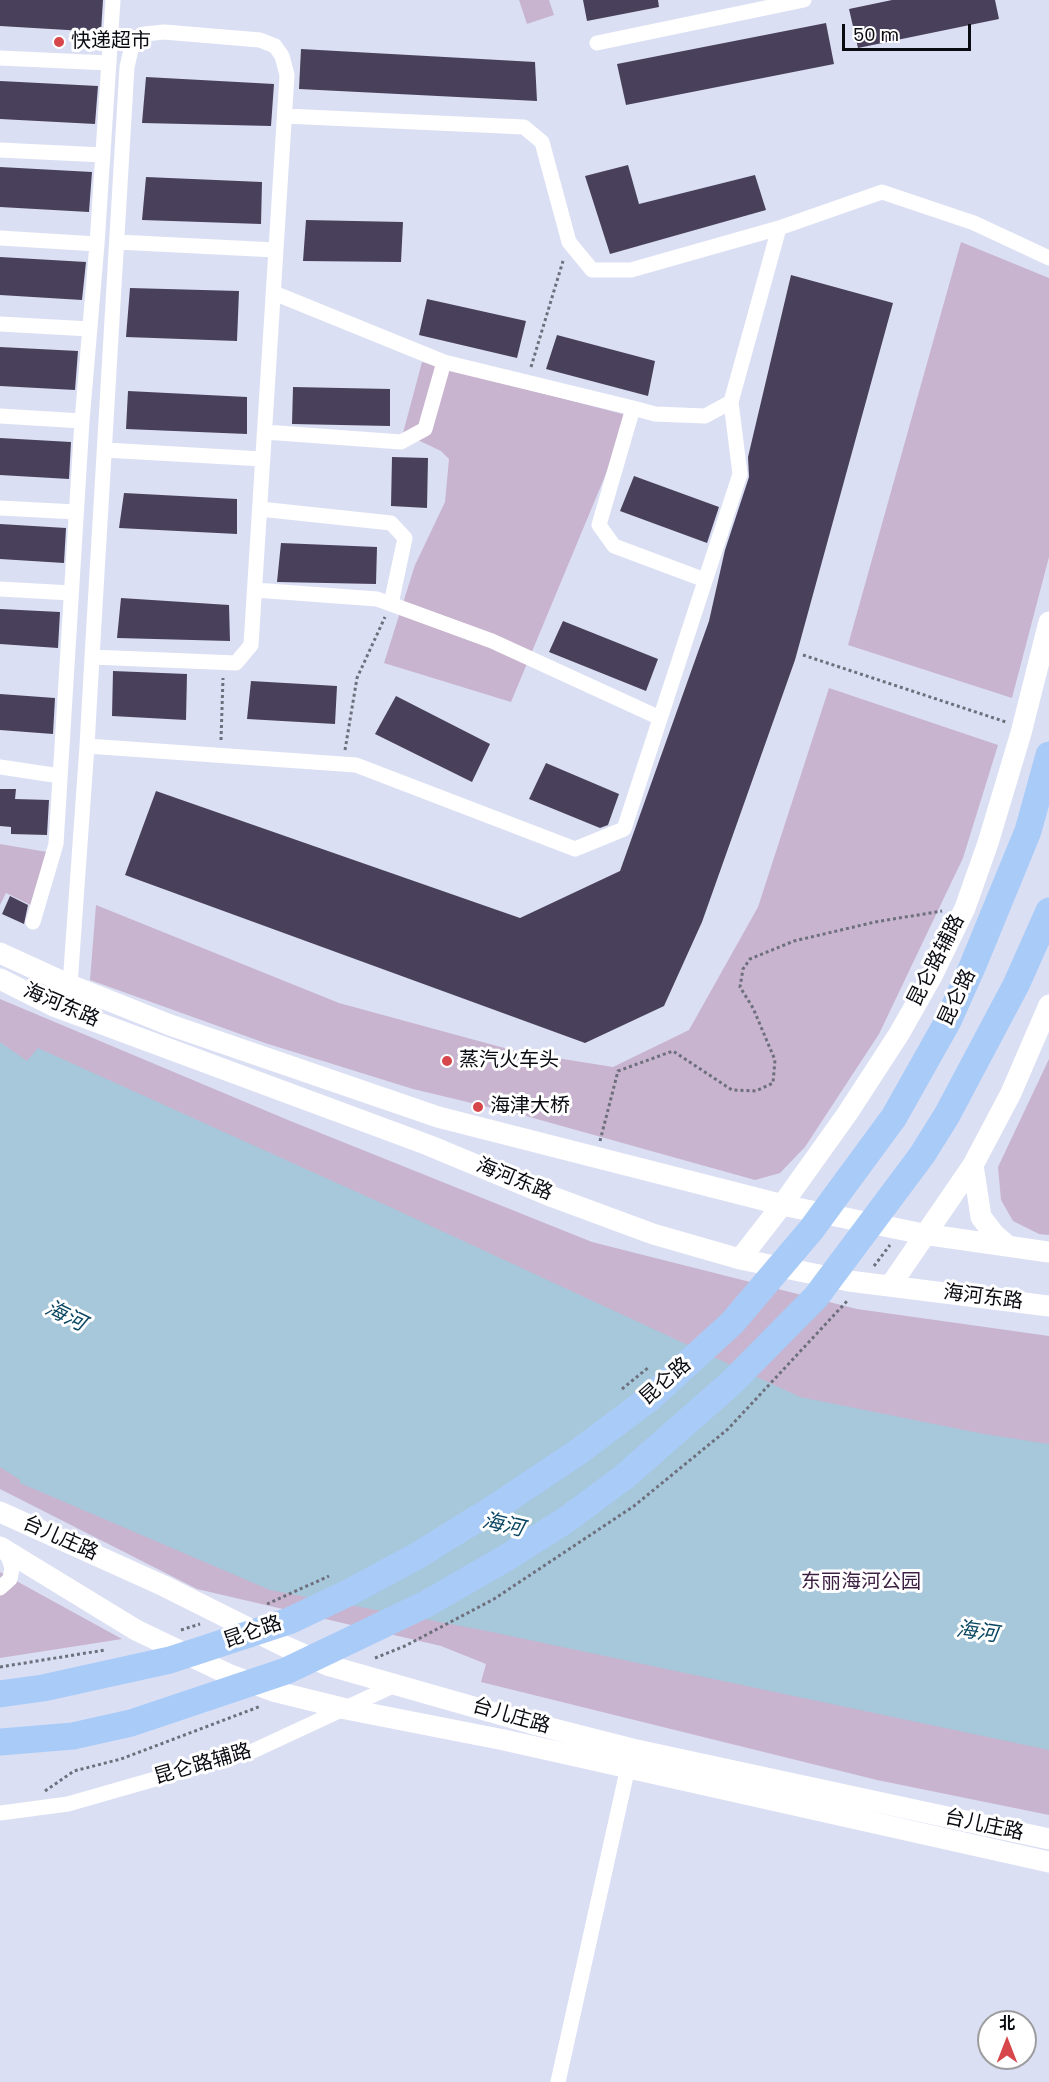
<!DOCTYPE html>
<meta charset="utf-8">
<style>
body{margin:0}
#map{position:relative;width:1049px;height:2082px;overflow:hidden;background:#dbdff3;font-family:Poppins,"Noto Sans SC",sans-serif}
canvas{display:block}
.north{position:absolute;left:977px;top:2010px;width:60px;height:60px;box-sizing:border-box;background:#fff;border:2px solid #9d9da0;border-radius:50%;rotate:0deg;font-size:16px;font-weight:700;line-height:24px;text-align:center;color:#0a0b11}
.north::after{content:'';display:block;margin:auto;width:21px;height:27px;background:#d6464b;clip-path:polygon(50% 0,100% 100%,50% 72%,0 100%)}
.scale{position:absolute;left:842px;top:24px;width:129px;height:27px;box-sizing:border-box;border:3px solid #0a0b11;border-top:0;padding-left:8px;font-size:18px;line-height:21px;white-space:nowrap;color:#0a0b11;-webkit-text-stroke:4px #fff;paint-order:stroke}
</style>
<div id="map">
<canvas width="1049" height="2082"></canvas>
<div class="north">北</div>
<div class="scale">50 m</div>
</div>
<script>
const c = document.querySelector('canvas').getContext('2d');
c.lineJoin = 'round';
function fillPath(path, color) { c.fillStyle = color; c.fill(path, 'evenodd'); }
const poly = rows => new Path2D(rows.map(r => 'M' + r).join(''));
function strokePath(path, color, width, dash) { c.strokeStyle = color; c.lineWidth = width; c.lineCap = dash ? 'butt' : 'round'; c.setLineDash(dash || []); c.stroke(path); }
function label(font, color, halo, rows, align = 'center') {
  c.font = font + ' Poppins,"Noto Sans SC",sans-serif'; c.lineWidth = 6; c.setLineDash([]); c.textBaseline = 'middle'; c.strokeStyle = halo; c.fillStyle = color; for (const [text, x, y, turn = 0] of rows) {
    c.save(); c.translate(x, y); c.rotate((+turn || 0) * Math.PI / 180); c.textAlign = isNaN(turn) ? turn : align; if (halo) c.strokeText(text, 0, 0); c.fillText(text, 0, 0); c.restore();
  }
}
fillPath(poly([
 [519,0,549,0,554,15,527,24],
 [961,242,1049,278,1049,557,1012,698,848,645],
 [422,362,630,416,511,702,384,663,415,565,445,502,449,459,441,451,403,433],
 [829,688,998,745,963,858,879,1034,805,1147,780,1173,755,1180,526,1116,413,1089,265,1043,90,980,96,905,339,1003,519,1052,613,1067,689,1030,758,907],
 [0,844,53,853,41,910,6,893,0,905],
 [0,999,288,1120,592,1242,857,1309,1049,1336,1049,1815,877,1780,481,1682,486,1664,441,1646,197,1589,0,1489],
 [1049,1059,1049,1235,1039,1234,1013,1221,1001,1200,998,1167],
 [0,1572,122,1639,0,1658]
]), '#c8b4ce');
fillPath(poly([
 [0,1042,27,1061,38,1048,390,1207,800,1397,984,1434,1049,1444,1049,1750,482,1630,270,1590,20,1483,20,1480,0,1467]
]), '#a7c7db');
fillPath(poly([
 [0,0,103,0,101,32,0,26],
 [583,0,658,0,659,7,587,21],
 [892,0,995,0,999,19,858,48,849,9],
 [826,23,834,64,626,105,617,64],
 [301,49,535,62,537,101,299,89],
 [146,77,274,84,271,126,142,123],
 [0,81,98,86,95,124,0,119],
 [628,165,639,204,755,175,766,210,610,254,585,176],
 [0,167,92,172,89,212,0,207],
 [146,177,262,182,261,224,142,220],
 [306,220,403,222,401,262,303,261],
 [0,257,86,262,82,300,0,295],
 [791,275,893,303,795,660,702,922,664,1006,585,1043,125,875,156,791,520,918,620,871,709,621,725,550,749,477,748,457],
 [130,288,239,291,237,341,126,337],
 [427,299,526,321,517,358,419,335],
 [557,335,655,361,648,396,546,369],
 [0,347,78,351,75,390,0,386],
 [293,387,390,389,390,426,292,424],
 [128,391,247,397,247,434,126,429],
 [0,438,71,442,69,479,0,475],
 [392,457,428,458,427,508,391,506],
 [634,476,719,507,707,543,620,511],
 [124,493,237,499,237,534,119,528],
 [0,524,66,528,64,563,0,559],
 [281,543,377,547,376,584,277,582],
 [121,598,229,605,230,641,117,638],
 [0,609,60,612,58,648,0,644],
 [563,621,658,659,646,691,549,652],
 [113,671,187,674,186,720,112,716],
 [251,681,337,686,335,724,247,719],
 [0,694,55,698,53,734,0,730],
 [396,696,490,744,472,782,375,734],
 [546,763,619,794,608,825,600,828,529,799],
 [0,789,16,789,15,799,49,800,47,835,11,834,11,827,0,826],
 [10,896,28,905,24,924,2,914]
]), '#49415b');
strokePath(poly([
 [531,367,563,261],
 [803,655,1006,722],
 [221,740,223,678],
 [345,750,357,678,385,617],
 [600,1141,618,1071,673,1051,732,1090,756,1091,773,1083,775,1060,753,1008,740,987,743,969,750,959,794,941,875,922,942,911],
 [874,1266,890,1245],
 [622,1389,649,1367],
 [267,1604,329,1576],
 [181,1630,200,1624],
 [375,1658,405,1646,494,1599,634,1506,728,1429,848,1300],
 [0,1667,105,1650],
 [45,1791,74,1771,121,1759,261,1706]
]), '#6d707c', 3, [3, 3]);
strokePath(poly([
 [597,43,804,0],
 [0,58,109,63],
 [285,116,524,127,542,142,569,242,592,270,631,270,779,228,882,192,974,223,1049,258],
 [0,150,103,155],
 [0,238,97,244],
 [117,242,276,250],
 [274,293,444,362,633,408,655,414,705,416,731,402],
 [0,324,90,329],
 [633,408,599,525,614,546,705,580],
 [0,416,82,421],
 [265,432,401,442,425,429,444,362],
 [105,450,263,459],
 [0,508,76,512],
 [260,509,391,523,405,538,391,604],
 [0,589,71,593],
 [255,590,377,599,492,641,660,718],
 [87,746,356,765,575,849,624,829,740,474,731,402,779,228],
 [0,767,60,776],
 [33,922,56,844,82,421,97,244,113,0],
 [70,985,87,746,92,657,127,67,133,41,145,34,164,32,260,40,275,46,282,56,287,75,251,645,236,663,92,657],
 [0,1588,10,1579,12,1568,6,1550],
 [0,1813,68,1804,253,1751,395,1685],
 [558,2082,630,1758]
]), '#fff', 15);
strokePath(poly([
 [0,953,70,985,170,1025,438,1117,787,1206,923,1234,1049,1252],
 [0,979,56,1007,428,1145,553,1197,653,1234,740,1259,849,1281,1049,1306],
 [973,1165,981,1217,994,1234,1008,1246],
 [740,1259,782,1205,847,1114,899,1034,933,974,965,908,988,843,1021,733,1049,622],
 [890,1286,973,1165,1011,1093,1049,1005],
 [0,1512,164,1586,284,1646,330,1666,530,1723,632,1749,1049,1839],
 [0,1547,136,1630,228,1674,273,1691,346,1709,504,1740,1049,1862]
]), '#fff', 21);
strokePath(poly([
 [0,1694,43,1688,170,1660,289,1621,348,1593,417,1556,499,1505,578,1452,650,1398,732,1323,811,1230,894,1117,948,1021,973,965,1028,831,1049,755],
 [0,1742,73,1736,131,1723,286,1671,426,1604,506,1558,566,1520,624,1477,731,1383,816,1297,922,1155,947,1115,1016,985,1049,911]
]), '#a9cbf8', 27);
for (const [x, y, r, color] of [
 [59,42,6,"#d6464b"],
 [447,1061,6,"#d6464b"],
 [478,1107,6,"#d6464b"]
]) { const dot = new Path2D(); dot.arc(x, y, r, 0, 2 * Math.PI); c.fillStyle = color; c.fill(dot); strokePath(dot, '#fff', 2); }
label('20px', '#0a0b11', '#fff', [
 ["快递超市",71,42],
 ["蒸汽火车头",459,1061],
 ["海津大桥",490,1107]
], 'left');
label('20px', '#0a0b11', '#fff', [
 ["昆仑路辅路",937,961,-63],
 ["昆仑路",958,998,-65],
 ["海河东路",61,1006,23],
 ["海河东路",514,1180,22],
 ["海河东路",983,1298,7],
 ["昆仑路",666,1382,-41],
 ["台儿庄路",60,1539,24],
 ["昆仑路",253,1633,-19],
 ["台儿庄路",511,1717,16],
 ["昆仑路辅路",203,1765,-16],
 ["台儿庄路",984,1826,12]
]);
label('20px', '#3c1e43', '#fff', [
 ["东丽海河公园",861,1583]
]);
label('italic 21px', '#0b4763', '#fff', [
 ["海河",65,1317,26],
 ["海河",503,1526,13],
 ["海河",977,1633,8]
]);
</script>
